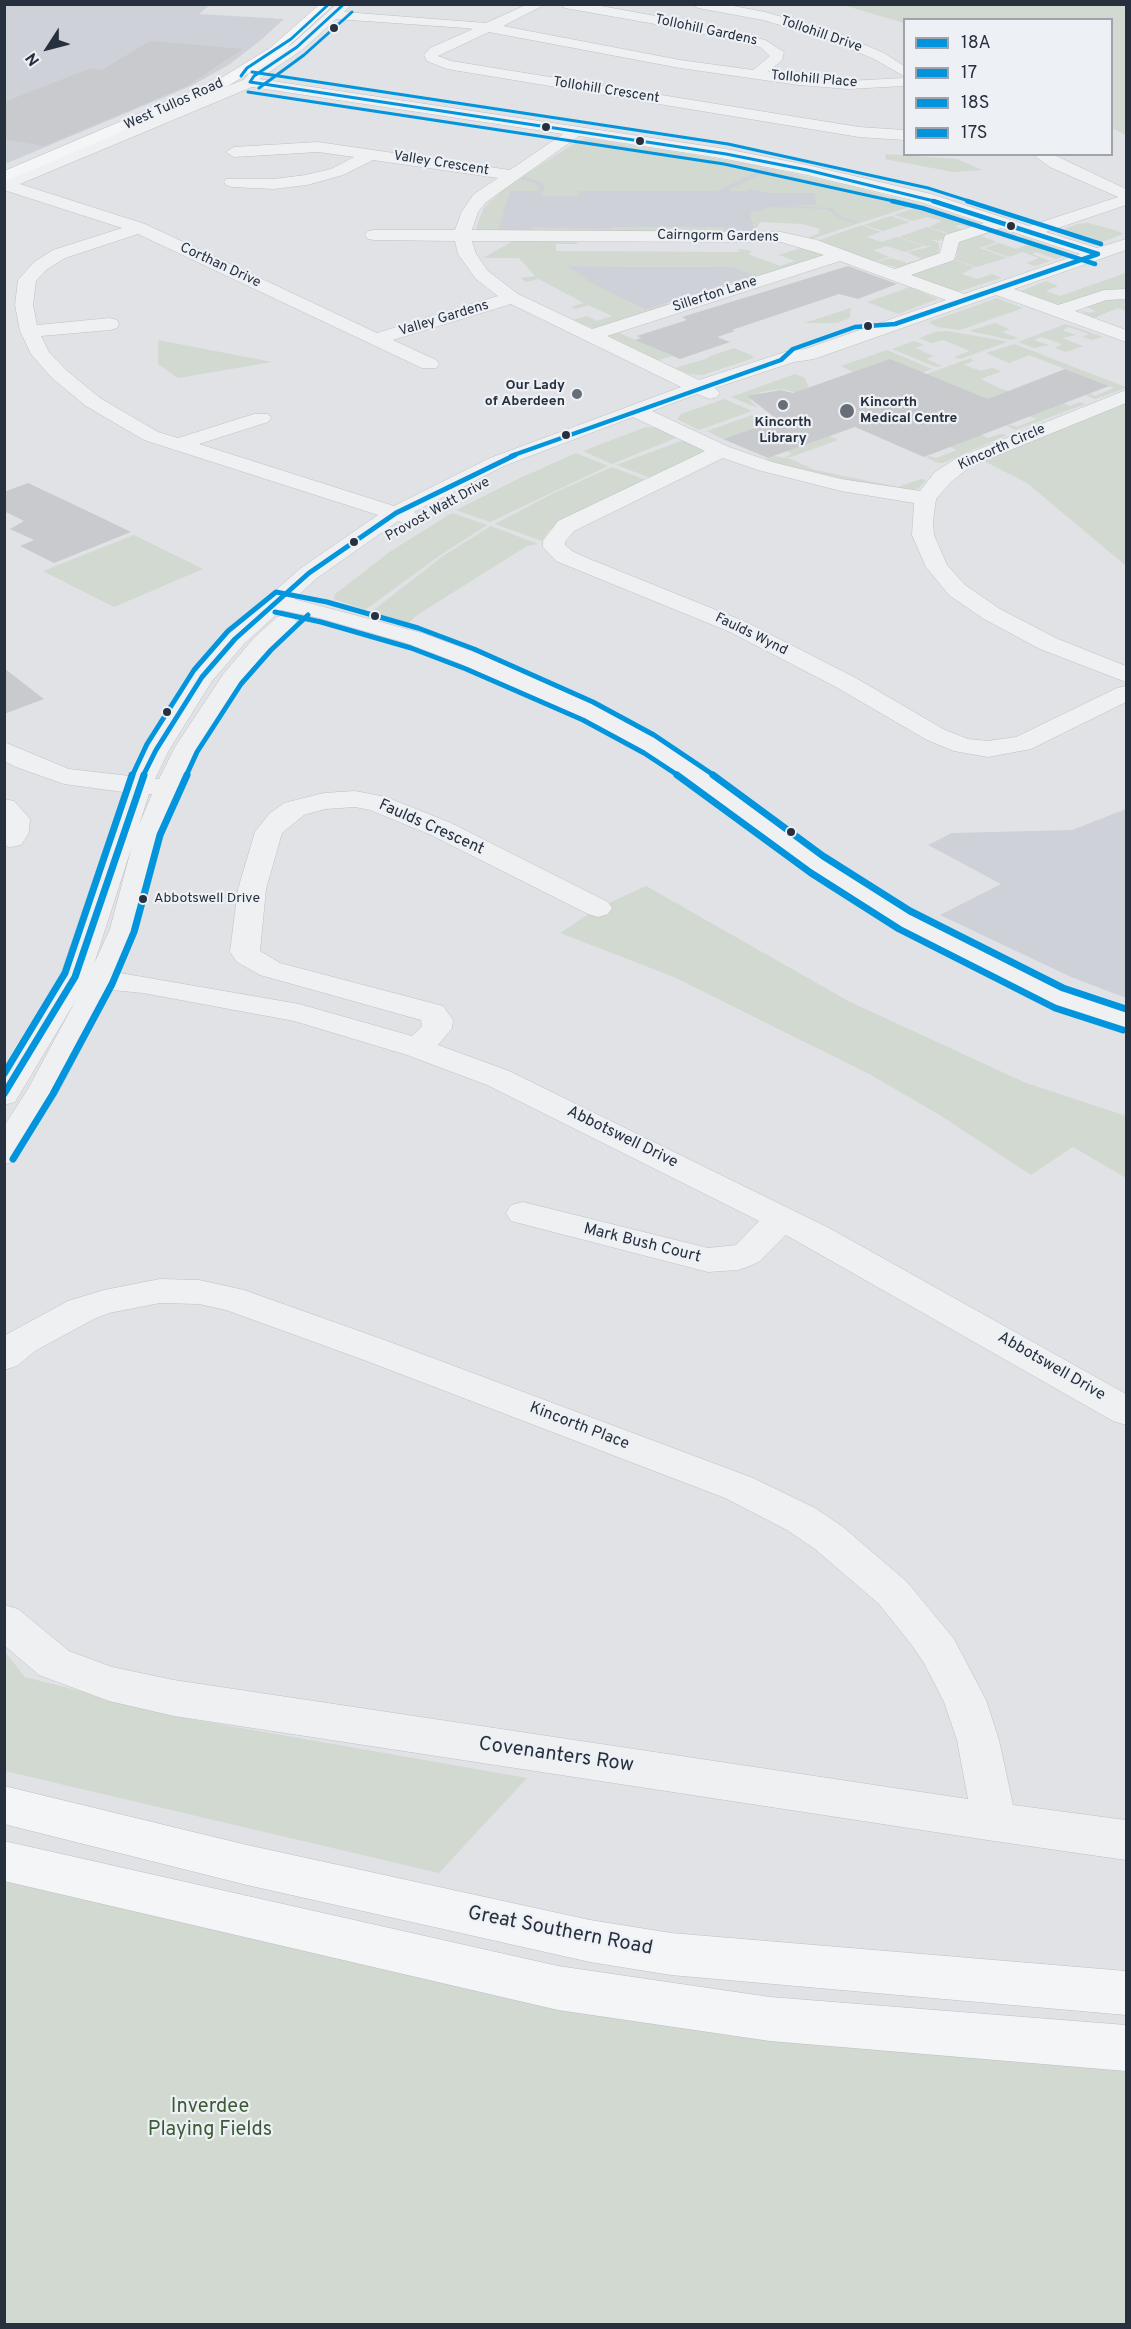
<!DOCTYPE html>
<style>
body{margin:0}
#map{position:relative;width:1131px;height:2329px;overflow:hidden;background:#e0e2e5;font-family:Overpass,sans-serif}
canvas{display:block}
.frame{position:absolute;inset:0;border:6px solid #27303e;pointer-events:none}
.legend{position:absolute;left:903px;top:18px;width:210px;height:138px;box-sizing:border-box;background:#edf0f5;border:2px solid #9ea3ac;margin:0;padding:8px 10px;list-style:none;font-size:18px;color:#27303e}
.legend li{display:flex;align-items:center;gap:12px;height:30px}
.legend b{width:30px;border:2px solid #9ea3ac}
.north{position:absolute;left:18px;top:18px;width:60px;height:60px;-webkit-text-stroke:4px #edf0f5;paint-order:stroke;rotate:234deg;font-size:16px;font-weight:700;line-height:24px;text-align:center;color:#27303e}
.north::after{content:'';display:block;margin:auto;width:21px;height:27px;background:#27303e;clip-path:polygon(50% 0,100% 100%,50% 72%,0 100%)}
</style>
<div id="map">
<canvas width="1131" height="2329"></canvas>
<div class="frame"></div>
<ul class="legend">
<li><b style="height:8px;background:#0295dd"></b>18A</li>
<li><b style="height:8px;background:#0295dd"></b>17</li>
<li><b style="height:8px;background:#0295dd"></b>18S</li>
<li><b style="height:8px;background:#0295dd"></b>17S</li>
</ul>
<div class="north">N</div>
</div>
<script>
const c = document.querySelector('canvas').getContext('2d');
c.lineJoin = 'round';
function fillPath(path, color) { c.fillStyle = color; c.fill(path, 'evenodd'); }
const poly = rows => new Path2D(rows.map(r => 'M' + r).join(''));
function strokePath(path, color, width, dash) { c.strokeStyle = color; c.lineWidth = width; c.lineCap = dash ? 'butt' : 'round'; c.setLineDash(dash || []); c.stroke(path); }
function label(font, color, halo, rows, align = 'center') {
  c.font = font + ' Overpass,sans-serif'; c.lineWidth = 4.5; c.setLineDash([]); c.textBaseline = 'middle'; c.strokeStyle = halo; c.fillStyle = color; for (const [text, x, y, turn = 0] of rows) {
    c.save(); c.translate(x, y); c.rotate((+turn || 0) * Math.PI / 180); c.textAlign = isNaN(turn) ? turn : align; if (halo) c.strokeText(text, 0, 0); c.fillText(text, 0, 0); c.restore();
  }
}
fillPath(poly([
 [5,5,210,5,199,14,284,19,261,40,230,64,193,85,5,164],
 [589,139,772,169,918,204,834,231,804,216,751,216,755,231,499,231,476,229,484,208,503,190,580,140],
 [566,266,734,267,755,275,645,310,584,280],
 [1126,809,1126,998,1071,977,940,915,1001,884,928,845,952,833,1072,830]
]), '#ced2d8');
fillPath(poly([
 [843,5,1126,5,1126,135,1112,128,1112,20,904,20,904,23],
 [589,139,696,155,761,166,760,170,718,191,579,191,579,196,541,196,541,192,545,191,543,183,523,176,580,140],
 [886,154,957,159,982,170,953,172,885,159],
 [772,169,846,185,918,204,859,223,842,217,830,208,784,206,816,205,815,193,769,193,750,189,745,191,730,191,730,189],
 [518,179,536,183,539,191,510,191,498,232,483,232,476,229,481,215,489,202],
 [923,205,978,222,982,224,972,228,961,225,955,226,965,231,953,235,929,227,942,221,927,217,913,221,894,215],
 [767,207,827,209,839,218,856,224,812,239,807,238,818,234,820,229,802,224,760,222,757,227,758,231,755,231,750,212,760,211],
 [891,216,910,222,883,231,864,225],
 [1088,223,1118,231,1123,234,1094,245,1057,232,1077,224],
 [862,225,881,232,867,237,882,242,897,237,923,246,905,252,887,246,873,250,889,257,874,262,817,241],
 [532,227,612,229,612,227,724,227,725,232,531,232],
 [927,227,950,235,939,241,928,239,939,243,939,254,899,268,877,262,891,258,907,263,921,259,907,252,933,246,925,246,899,237],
 [999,229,1017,235,1010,237,994,232,981,236,997,242,980,248,1007,258,976,267,954,259,957,256,956,243],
 [1021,236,1068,252,1063,253,1068,255,1056,259,1036,252,1032,254,1050,261,1035,266,1026,263,1039,258,1023,252,1008,257,984,248,999,243,1016,249,1029,244,1013,238],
 [577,240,577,244,556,244,556,251,739,252,739,249,746,250,752,251,748,254,780,266,795,261,779,255,804,247,825,255,721,290,714,289,754,275,734,267,568,266,592,283,644,310,667,303,669,305,595,329,573,320,587,316,597,321,612,316,588,305,575,309,571,307,584,303,539,279,526,282,523,280,521,278,535,276,519,258,483,258,513,241],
 [952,259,974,267,962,274,977,279,992,274,1001,278,957,292,910,274],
 [1126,273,1126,292,1113,292,1062,306,1021,291,1046,281,1058,286,1046,291,1060,296],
 [910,287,938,299,898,314,867,302],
 [1126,297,1126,311,1118,308,1094,318,1079,310,1090,313,1096,311,1086,307,1108,299],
 [997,298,1023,308,960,330,937,327,929,322],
 [851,308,850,318,837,323,804,323],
 [995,323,1009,329,1002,332,1018,338,1012,340,969,331],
 [1066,324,1103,337,1091,340,1083,337,1089,334,1069,327,1062,330,1076,335,1062,338,1083,346,1066,352,1055,348,1062,344,1041,337,1034,340,1049,345,1034,348,1018,342],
 [948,331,1004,341,1007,342,960,359,954,357,970,351,943,340,932,343,919,338,935,332],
 [617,332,672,356,658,360,609,336],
 [158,340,272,362,178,378,158,364],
 [914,341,924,345,915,348,934,356,927,359,942,366,936,367,892,349],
 [1014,344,1126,387,1126,388,1095,399,1085,395,1090,394,1095,396,1114,388,1029,355,1009,363,986,353],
 [734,348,754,356,752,357,754,358,703,375,689,374,675,368,709,358,708,357],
 [887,350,932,369,904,380,865,368,853,372,841,366],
 [971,358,973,361,964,365,981,371,992,368,1002,371,981,379,1001,389,1016,393,1032,391,1070,406,1080,402,1085,404,1016,430,1006,426,1011,425,1017,427,1036,419,951,384,899,384],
 [795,374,805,378,809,388,801,394,782,389,761,392,750,400,758,408,731,397],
 [724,399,752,411,699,430,677,419,681,414],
 [1126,401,1126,566,1027,483,982,460],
 [752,415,769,423,723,439,707,431],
 [883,418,979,434,988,438,1000,434,1007,435,943,463,938,463,926,457,930,456,936,458,957,450],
 [646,427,659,428,678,437,612,464,583,451],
 [829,436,838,440,791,457,785,457,792,454,787,451],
 [684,440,703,449,702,453,651,478,616,465],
 [576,453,608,466,490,522,456,510,518,479],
 [773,456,788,458,815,470,898,487,921,479,926,480,919,488,914,490,862,483,774,463,766,459],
 [612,467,646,480,549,530,542,541,495,524,554,493],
 [452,513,487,525,439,556,365,610,334,599,334,595,391,551],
 [491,526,538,544,527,546,417,615,409,623,371,612,443,556],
 [134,535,203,569,114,607,43,571],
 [646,886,850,1002,1026,1083,1126,1116,1126,1178,1073,1147,1031,1175,938,1114,871,1075,674,977,560,933,598,908],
 [4,1651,25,1677,190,1719,527,1778,439,1873,5,1771],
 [4,1861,770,2019,1126,2048,1126,2324,5,2324]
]), '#d1d9d0');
fillPath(poly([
 [150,41,243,49,187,86,44,146,4,139,4,102,91,68,102,70],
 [848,266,897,284,858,299,839,294,732,330,735,331,717,337,730,342,680,359,635,340,641,338,637,336,687,320,682,317],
 [890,359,988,399,1065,369,1109,386,924,457,855,427,768,458,723,439,778,420,747,396,781,390,793,393],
 [28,483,79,507,131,532,54,563,20,546,34,540,10,529,24,521,4,511,4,492],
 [4,668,23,683,44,699,4,714]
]), '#c8cacd');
const minor = poly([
 [337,4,351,4,344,12,486,23,528,4,546,4,503,26,680,60,753,70,770,56,760,47,672,27,565,8,559,4,590,4,672,19,765,40,784,52,782,60,768,72,848,81,904,78,904,86,848,89,799,85,680,68,489,32,438,56,451,61,859,127,904,130,904,140,859,137,447,69,427,61,424,55,430,48,473,29,466,28,336,19,302,50,259,79,726,149,807,165,931,194,1029,226,1118,197,1050,167,1032,154,1052,154,1126,189,1126,205,1046,232,1097,248,1126,239,1126,250,1014,289,1058,305,1104,290,1126,289,1126,299,1106,300,1075,311,1126,330,1126,342,996,295,814,359,794,362,715,388,720,393,717,397,710,399,697,394,652,411,729,447,772,462,841,479,920,491,935,472,957,458,1126,390,1126,403,971,466,951,482,936,499,933,521,934,535,947,565,965,585,1000,609,1058,639,1126,666,1126,682,1040,649,984,619,949,595,926,567,912,535,914,503,841,491,758,470,723,458,574,531,565,542,565,545,572,551,587,558,746,622,854,677,945,730,968,739,988,741,1016,737,1117,688,1126,686,1126,702,1031,749,988,757,954,751,927,740,836,687,730,632,556,561,543,547,543,541,558,521,705,451,633,417,504,466,414,512,421,518,418,523,410,525,398,521,317,578,294,599,422,633,479,654,597,706,658,739,695,762,827,859,915,914,1070,992,1126,1010,1126,1029,1048,1004,895,926,807,871,677,774,640,749,579,716,461,664,406,643,319,618,281,610,244,644,212,681,169,750,155,779,159,779,175,747,224,673,254,638,277,617,285,615,293,617,297,622,293,627,272,648,243,682,201,747,164,832,138,929,120,973,299,1004,412,1036,422,1026,421,1020,260,975,237,962,230,952,238,889,255,832,269,814,284,803,324,793,355,791,386,797,451,823,608,902,612,908,608,914,598,917,588,914,431,835,370,810,355,807,325,809,304,815,282,833,266,889,260,951,280,963,443,1006,453,1020,452,1028,438,1045,509,1071,829,1228,1126,1394,1126,1425,1113,1421,786,1235,760,1261,750,1266,738,1270,708,1272,511,1221,506,1213,511,1205,523,1202,708,1248,736,1245,759,1221,487,1085,407,1055,294,1021,143,993,112,990,60,1089,20,1153,16,1161,4,1164,4,1126,28,1089,76,1000,15,1102,4,1105,4,1068,60,977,123,792,64,784,16,767,4,761,4,742,69,769,130,776,143,750,190,677,226,634,301,568,378,515,144,440,86,406,52,378,31,354,20,331,15,305,18,280,34,262,53,250,122,228,4,190,4,179,245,79,249,73,292,44,337,4],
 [252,87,563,134,510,170,318,142,234,147,226,152,234,157,318,152,354,157,331,169,306,175,274,179,226,179,224,182,226,185,232,187,274,189,307,185,343,175,373,160,498,178,474,194,462,211,455,230,374,230,368,231,365,235,368,239,374,240,455,241,458,254,476,279,498,296,377,333,145,224,20,184,252,87],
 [579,136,726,159,807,175,920,202,984,223,945,235,940,253,895,269,817,240,781,232,472,230,478,212,486,202,579,136],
 [1001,228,1080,254,964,294,911,275,954,260,959,242,1001,228],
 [138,234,422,368,436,368,439,364,436,360,393,340,511,304,681,387,490,458,394,506,199,444,268,422,271,418,268,414,254,414,178,438,158,432,100,398,66,370,49,352,41,336,110,330,117,328,119,324,117,320,110,318,37,325,33,305,36,281,46,270,65,258,138,234],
 [472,241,781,242,824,255,592,329,518,294,488,271,476,254,472,241],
 [840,261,946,300,805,349,785,352,699,380,607,336,840,261],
 [149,794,152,794,139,825,149,794],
 [132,846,110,929,94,964,132,846],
 [692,4,723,4,765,12,837,33,884,53,904,66,904,76,874,59,827,39,763,20,698,8,692,4],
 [4,799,14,801,30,819,29,832,25,839,21,845,11,847,4,846,4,799],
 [160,1279,199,1280,244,1290,390,1342,753,1478,815,1508,843,1527,907,1582,954,1639,986,1700,999,1740,1013,1805,1126,1820,1126,1860,994,1841,174,1716,109,1701,39,1675,4,1645,4,1605,18,1609,69,1651,112,1667,174,1680,968,1799,957,1740,944,1702,924,1663,911,1644,879,1604,815,1549,787,1530,725,1498,364,1360,226,1310,199,1304,160,1303,109,1313,94,1319,35,1351,17,1366,4,1370,4,1337,9,1333,68,1301,104,1290,160,1279]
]);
const major = poly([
 [320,4,334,4,280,54,228,86,4,182,4,171,218,80,270,48,320,4],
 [4,1786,247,1845,590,1920,671,1933,1126,1971,1126,2015,671,1975,590,1962,247,1885,4,1824,4,1786],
 [4,1841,558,1966,770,1997,1126,2025,1126,2071,770,2041,558,2010,4,1881,4,1841]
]);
strokePath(minor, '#bec0c3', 1);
strokePath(major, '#bcbfc3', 1);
fillPath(minor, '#eff0f2');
fillPath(major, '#f4f5f6');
strokePath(poly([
 [250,82,726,154,807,170,938,202],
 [250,82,254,76,297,47,344,4]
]), '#0295dd', 3);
strokePath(poly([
 [933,201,1098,254],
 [511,456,781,360,793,349,855,327,895,324,1098,254]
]), '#0295dd', 4.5);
strokePath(poly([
 [143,776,156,750,202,677,235,639,309,573,396,513,515,455]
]), '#0295dd', 5);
strokePath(poly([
 [4,1094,75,977,144,775]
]), '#0295dd', 7);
strokePath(poly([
 [275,612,321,622,411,648,466,669,583,720,644,753,679,776],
 [186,776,197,752,241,684,271,650,308,615]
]), '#0295dd', 5);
strokePath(poly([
 [677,775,811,873,899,929,1055,1008,1123,1030],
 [13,1159,53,1094,112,984,134,932,160,835,187,775]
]), '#0295dd', 7);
strokePath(poly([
 [252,72,728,144,928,188,972,202],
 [241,76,247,68,291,39,329,4]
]), '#0295dd', 3);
strokePath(poly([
 [967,201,1101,244]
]), '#0295dd', 4.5);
strokePath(poly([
 [132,776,147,744,194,670,228,631,276,592,327,602,418,628,474,649,593,702,654,735,715,776]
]), '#0295dd', 5);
strokePath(poly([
 [713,775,823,856,910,911,1063,988,1126,1009],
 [4,1074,65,973,132,775]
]), '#0295dd', 7);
strokePath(poly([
 [259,88,304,55,352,12],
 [248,92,724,164,898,202]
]), '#0295dd', 3);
strokePath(poly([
 [892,201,922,208,1095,264]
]), '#0295dd', 4.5);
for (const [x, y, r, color] of [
 [334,28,5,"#27303e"],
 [546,127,5,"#27303e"],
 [640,141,5,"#27303e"],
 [1011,226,5,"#27303e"],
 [868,326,5,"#27303e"],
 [577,394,6,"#686e78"],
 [783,405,6,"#686e78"],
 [847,411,8,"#686e78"],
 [566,435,5,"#27303e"],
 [354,542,5,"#27303e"],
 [375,616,5,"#27303e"],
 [167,712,5,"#27303e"],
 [791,832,5,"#27303e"],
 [143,899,5,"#27303e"]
]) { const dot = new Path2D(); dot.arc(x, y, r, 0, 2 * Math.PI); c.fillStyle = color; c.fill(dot); strokePath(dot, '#edf0f5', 2); }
label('14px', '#27303e', '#edf0f5', [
 ["Tollohill Gardens",706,31,12],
 ["Tollohill Drive",821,35,19],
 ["Tollohill Place",814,80,5],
 ["Tollohill Crescent",606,91,9],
 ["West Tullos Road",174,105,-24],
 ["Valley Crescent",441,164,9],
 ["Cairngorm Gardens",718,237,1],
 ["Corthan Drive",220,266,25],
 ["Sillerton Lane",715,295,-18],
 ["Valley Gardens",444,319,-17],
 ["Kincorth Circle",1002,448,-24],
 ["Provost Watt Drive",438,510,-29],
 ["Faulds Wynd",751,635,26]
]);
label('bold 14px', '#27303e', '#edf0f5', [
 ["Our Lady",565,386],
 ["of Aberdeen",565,402],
 ["Kincorth",860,403,"left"],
 ["Medical Centre",860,419,"left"],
 ["Kincorth",783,423,"center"],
 ["Library",783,439,"center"]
], 'right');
label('14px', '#27303e', '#edf0f5', [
 ["Abbotswell Drive",154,899]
], 'left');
label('16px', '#27303e', '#edf0f5', [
 ["Faulds Crescent",431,828,24],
 ["Abbotswell Drive",622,1138,26],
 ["Mark Bush Court",642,1244,14],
 ["Abbotswell Drive",1051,1367,30],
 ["Kincorth Place",579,1427,21]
]);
label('20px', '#27303e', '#edf0f5', [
 ["Covenanters Row",556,1756,8],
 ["Great Southern Road",560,1932,11]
]);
label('20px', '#3c5a34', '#edf0f5', [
 ["Inverdee",210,2108],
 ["Playing Fields",210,2131]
]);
</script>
